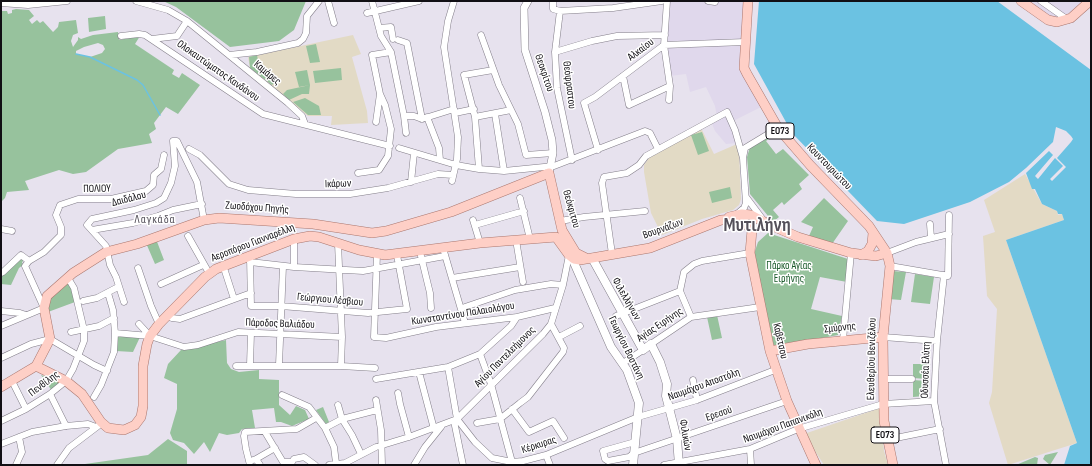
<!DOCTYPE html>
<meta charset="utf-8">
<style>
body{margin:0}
#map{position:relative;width:1092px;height:466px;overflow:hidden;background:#e7e2ee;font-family:"Sofia Sans Condensed",sans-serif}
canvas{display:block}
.frame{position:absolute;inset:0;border:2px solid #110f14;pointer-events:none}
</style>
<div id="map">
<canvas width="1092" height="466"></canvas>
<div class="frame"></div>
</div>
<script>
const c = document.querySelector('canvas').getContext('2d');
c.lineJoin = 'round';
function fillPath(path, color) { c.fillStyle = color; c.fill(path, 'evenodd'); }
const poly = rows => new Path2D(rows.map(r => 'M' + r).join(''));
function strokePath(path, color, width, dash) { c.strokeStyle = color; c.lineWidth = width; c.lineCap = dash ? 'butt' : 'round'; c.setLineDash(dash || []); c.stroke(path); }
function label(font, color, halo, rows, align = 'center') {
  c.font = font + ' "Sofia Sans Condensed",sans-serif'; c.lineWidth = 3; c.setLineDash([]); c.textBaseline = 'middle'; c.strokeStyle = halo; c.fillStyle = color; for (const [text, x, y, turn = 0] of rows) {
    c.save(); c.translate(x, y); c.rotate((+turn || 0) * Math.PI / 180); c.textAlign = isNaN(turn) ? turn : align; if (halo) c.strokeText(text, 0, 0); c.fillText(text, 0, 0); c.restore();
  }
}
fillPath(poly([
 [668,1,744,1,741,41,741,65,761,107,731,122,737,143,726,144,715,131,710,119,717,116,715,106,706,87,690,92,686,74,670,76,665,44],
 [1024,1,1085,1,1071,12,1059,17,1050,18]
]), '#e0d8ec');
fillPath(poly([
 [1025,174,1042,204,1057,211,1058,215,1062,214,1064,220,1006,240,1077,443,1008,465,989,403,992,392,997,309,987,296,983,236,995,232,984,200]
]), '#e3dac5');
fillPath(poly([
 [353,35,361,54,352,57,367,111,368,123,331,125,332,116,308,116,250,68,248,57],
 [701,128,714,154,737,144,739,149,741,199,739,205,733,210,702,219,662,235,651,213,644,172,644,165,649,158],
 [880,408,884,451,888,465,824,465,804,434]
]), '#e2dac5');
fillPath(poly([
 [163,1,306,1,294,30,279,41,230,47,176,7],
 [16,9,29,10,34,16,29,20,32,24,37,20,40,23,43,21,53,32,58,27,59,22,76,20,78,33,73,35,71,41,73,47,78,40,78,37,81,39,93,35,118,32,119,40,140,36,135,44,174,70,172,74,179,78,182,73,200,85,178,114,166,107,154,123,156,129,149,134,152,143,118,149,86,172,73,174,59,170,25,181,29,190,7,192,5,198,1,202,1,11,7,11,8,14,12,13,12,10],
 [98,43,103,45,105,49,102,53,90,57,76,54,76,51,84,47],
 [105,16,106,29,89,32,88,18],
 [316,44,320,62,310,63,306,46],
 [257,55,259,66,266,67,267,75,265,76,274,83,272,85,250,68,249,57],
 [341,68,342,80,315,83,313,71],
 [307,70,310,85,299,87,295,72],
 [310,85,309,94,302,94,289,100,283,94,287,90],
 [305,98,319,106,321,115,308,115,293,102],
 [702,132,709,151,698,155,691,135],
 [772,135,774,135,766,141,776,154,783,149,809,175,799,184,802,189,784,205,782,202,773,210,779,217,773,222,750,194,747,157,750,147],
 [730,187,732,198,712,203,709,192],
 [824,198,848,221,832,244,809,236,813,227,801,222],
 [768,233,848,259,847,282,820,277,811,309,842,316,838,335,774,347,754,254,758,242],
 [156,239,164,260,155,264,146,243],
 [18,258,25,260,22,262,23,265,19,268,11,285,1,284,1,274],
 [892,271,906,272,901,300,888,299],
 [915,274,934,277,930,304,911,302],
 [68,280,73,289,75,302,48,312,49,300],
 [717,315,722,338,712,340,707,317],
 [118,335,141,335,133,352,116,351],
 [226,340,227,363,231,369,239,372,259,370,259,379,279,380,279,405,290,415,296,406,305,410,309,419,292,426,281,422,276,422,274,408,252,410,255,428,242,429,239,433,227,435,219,433,210,452,204,442,194,454,184,443,173,440,170,433,177,409,177,384,164,378,168,364,181,350],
 [913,364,927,364,927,379,913,378],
 [41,375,47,377,62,384,52,391],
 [913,380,927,381,926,394,924,396,913,397],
 [323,407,329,422,326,424,316,410],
 [168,439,187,451,187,465,78,465,148,455],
 [1058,452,1050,465,1043,459,1045,455],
 [1035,457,1038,458,1037,465,1016,465]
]), '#97c29d');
fillPath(poly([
 [759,1,997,1,1091,70,1091,465,1064,465,1070,446,1077,443,1006,240,1064,220,1062,214,1058,214,1057,211,1042,204,1035,189,1032,189,1026,173,1049,151,1053,155,1035,176,1038,179,1055,158,1063,166,1050,179,1052,181,1066,167,1057,158,1071,142,1073,139,1071,136,1066,131,1056,127,1053,142,1026,168,1009,182,970,202,904,224,877,221,792,133,754,64]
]), '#6bc2e2');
strokePath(poly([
 [76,54,90,57,137,80,143,85,160,115]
]), '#6bc2e2', 1.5);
const minor = poly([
 [136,1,168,10,187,21,288,103,302,116,305,124],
 [328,1,334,23],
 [372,1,381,36,391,52,404,116,414,116,422,119,454,109],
 [553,1,553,9,560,11,613,8,662,1],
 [667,1,664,45,670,86,669,100],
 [708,1,715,2],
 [1041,1,1068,20],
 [1,3,28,5,67,1],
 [560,11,555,52,557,88,572,160],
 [367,13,419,1],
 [379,28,391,27,393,39],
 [481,35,499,85,518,124,526,155,553,153],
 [121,36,139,34,145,35,263,114,390,146],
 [152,39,177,36,187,21],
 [398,40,407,43,422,119],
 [555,52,592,41,617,36,665,35],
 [229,55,257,52,298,43,303,39,306,33,307,16,319,1],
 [623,76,629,105,670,86],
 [455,113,474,109],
 [495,114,504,171],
 [404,116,406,133],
 [427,117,439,148,440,160],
 [475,117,511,110],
 [376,122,380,94],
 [399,148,456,165,479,169,504,171,554,166,645,131,650,133,658,149],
 [189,149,200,155,229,184,248,190,296,194,350,194,388,188,438,174,453,175],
 [598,150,584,103,595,97,664,45,745,42],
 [479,169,475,117,464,75,493,70],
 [358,173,379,170,388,156,391,129,385,105,380,94,372,55,391,52],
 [452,181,457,159,458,137,444,47,448,21,454,1],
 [411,182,414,153],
 [746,197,764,221],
 [520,198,530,239],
 [737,214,744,208,746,203,743,158,745,148,778,128],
 [473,220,480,243],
 [560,221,584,217,645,211],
 [930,224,931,238],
 [475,225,524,211],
 [1,229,12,231],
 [92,230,133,223,158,216,173,210,202,204],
 [188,236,209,273],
 [294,239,294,267],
 [516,240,523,282],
 [338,243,342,337,341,366],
 [443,248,465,323],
 [887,253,916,242,949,234],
 [377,254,374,337,386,338,436,327,517,317,555,308],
 [612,254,602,183,604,177,627,173,639,165,646,156,727,112,735,130,743,158],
 [421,256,430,293,431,308],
 [250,257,251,306,281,306,368,313,407,309,397,255],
 [250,262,294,267,363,271,445,256],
 [223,265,234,299],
 [890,266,948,276,949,215],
 [138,268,151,306,159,324],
 [1,273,3,272,21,255,29,261],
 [944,275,937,341,934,401,946,465],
 [452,278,520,267],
 [161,284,203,265],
 [83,301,97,298,118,287],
 [124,302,116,277,110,265,106,246,87,225,92,219,134,210,156,203,164,198,171,183,175,166,173,141,177,141,197,182,204,220],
 [462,308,515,290,551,284,563,285],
 [1,311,20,313,26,315],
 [168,315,172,318,180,319,251,293],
 [616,316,680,291],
 [691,317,680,291,684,272,694,264,702,261,750,253],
 [139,324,150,336],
 [1,326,44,308,25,266,29,261,44,252,61,235,61,227,56,215,60,205,78,199,111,199,146,191,153,185,154,175,161,169,164,155],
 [71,332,99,326,114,318],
 [115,333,150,336,184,347,198,345,238,332,342,337],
 [559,337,580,326],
 [883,337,937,341],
 [843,340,851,253],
 [651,344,691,317,760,307],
 [480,354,491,384,512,462],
 [1,358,31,344,50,339,94,365,107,371],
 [623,363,643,350],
 [250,365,251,333],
 [279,365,283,266],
 [236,366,341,366,375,368],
 [448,367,457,419],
 [419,372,434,429],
 [376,379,448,367,480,354,511,326,517,317],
 [884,379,912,379],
 [693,380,697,400],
 [12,381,26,409],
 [398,393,400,404,409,437],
 [50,394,66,426],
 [282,395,309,407,325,428,334,447,336,463],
 [94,397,101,385,114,352,115,333,113,310,108,293],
 [376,400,381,430,382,465],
 [338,405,342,419,352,435,361,454],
 [512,409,529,432,553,421,564,438],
 [457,419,475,442,492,458,512,462,523,461,546,455,638,417,697,400,775,370],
 [1,421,26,409,50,394,66,381,73,369,84,341,84,330,74,288,68,278],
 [454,421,463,465],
 [477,423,500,419,520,403,528,397,563,352,564,348,551,324],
 [325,428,342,419,377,410],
 [265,432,283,462,291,462],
 [886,440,940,429],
 [635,442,603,451,605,459,608,461,629,457,634,453,787,401],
 [1,444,32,432,66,426,88,424,96,427],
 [750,449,751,465],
 [546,455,550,465],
 [256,459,275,448],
 [253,460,256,459,260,465],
 [16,465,22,452,19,437],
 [57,465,69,448,98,426],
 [250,465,246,449,244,436,245,432,297,429,316,418],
 [290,465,294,459,304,457,315,465],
 [329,465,345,463,376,447,409,437,457,419,543,334,551,324,563,285,569,255],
 [414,465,425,447,441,427],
 [664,465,750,449,798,429,883,404,934,401]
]);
const tertiary = poly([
 [528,1,524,8,525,50,545,112,552,140,553,153,549,173]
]);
const secondary = poly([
 [572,258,611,347,627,370,639,403,633,465],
 [592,258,643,350,651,344,660,362,667,384,666,396,677,439,679,465]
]);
const primary = poly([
 [748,1,744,68,747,74,778,128,810,165,869,226,887,253,890,266,883,337,884,421,893,465],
 [1021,1,1048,20,1057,22,1071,18,1090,1],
 [729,217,742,214,751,215,768,224,798,237,851,253,876,256,887,253],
 [861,255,868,251,872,244,873,233],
 [770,351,808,344,883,337],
 [36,366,66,381,82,394,101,422,108,428,124,430,135,425,141,417,143,406,143,366,147,344,150,336,159,324,205,277,216,269,294,239,310,236,319,237,359,250,385,255,480,243,556,237,569,255,574,259,580,260,650,248,721,220,735,219,744,222,752,230,750,253,770,351,787,401,816,465],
 [1,387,36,366,50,339,44,308,47,296,73,273,106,252,137,244,204,220,219,218,313,224,372,233,386,231,451,212,549,173,562,230,576,253,586,258]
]);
strokePath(minor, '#837e89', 7);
strokePath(tertiary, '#837e89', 8);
strokePath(secondary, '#837e89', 9);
strokePath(primary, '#aa776f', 10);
strokePath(minor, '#fff', 6);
strokePath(tertiary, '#fff', 7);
strokePath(secondary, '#fff', 8);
strokePath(primary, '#fecfc6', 9);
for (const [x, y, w] of [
 [780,131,28],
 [885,435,28]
]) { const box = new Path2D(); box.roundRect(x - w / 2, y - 8, w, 16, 3); c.fillStyle = '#fff'; c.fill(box); strokePath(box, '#110f14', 1); }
label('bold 10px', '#110f14', null, [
 ["ΕΟ73",780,131],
 ["ΕΟ73",885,435]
]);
label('11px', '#110f14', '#fff', [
 ["Αλκαίου",641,50,-37],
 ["Ολοκαυτώματος Κανδάνου",218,71,35],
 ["Καμάρες",267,73,40],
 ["Θεοκρίτου",544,73,71],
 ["Θεόφραστου",569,85,83],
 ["Κουντουριώτου",829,167,46],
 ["Ικάρων",338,184,-2],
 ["ΠΟΛΙΟΥ",97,189,-1],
 ["Δαιδάλου",129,199,-14],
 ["Ζωοδόχου Πηγής",257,208,4],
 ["Θεόκριτου",571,209,74],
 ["Βουρνάζων",663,229,-20],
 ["Αεροπόρου Γιανναρέλλη",253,243,-21],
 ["Φιλελλήνων",626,299,60],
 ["Γεώργιου Λέσβιου",330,300,5],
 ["Κωνσταντίνου Παλαιολόγου",463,314,-9],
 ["Πάροδος Βαλιάδου",280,324,2],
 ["Αγίας Ειρήνης",660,325,-34],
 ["Σμύρνης",840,328,-6],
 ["Καβέτσου",780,341,77],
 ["Γεωργίου Βοστάνη",626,348,64],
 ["Αγίου Παντελεήμονος",505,357,-45],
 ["Ελευθερίου Βενιζέλου",872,359,-89],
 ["Οδυσσέα Ελύτη",926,370,-88],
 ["Πενθίλης",44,384,-37],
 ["Ναυμάχου Αποστόλη",704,385,-20],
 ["Ερεσού",719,414,-19],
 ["Ναυμάχου Παπανικόλη",783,426,-20],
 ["Φιλικών",685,435,80],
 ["Κέρκυρας",539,445,-18]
]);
label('11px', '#185929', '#fff', [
 ["Πάρκο Αγίας",789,266],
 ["Ειρήνης",789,279]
]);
c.letterSpacing = '1px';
label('12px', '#54505a', '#fff', [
 ["Λαγκάδα",155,220]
]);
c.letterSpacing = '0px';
label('bold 19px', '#54505a', '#fff', [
 ["Μυτιλήνη",757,226]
]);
</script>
